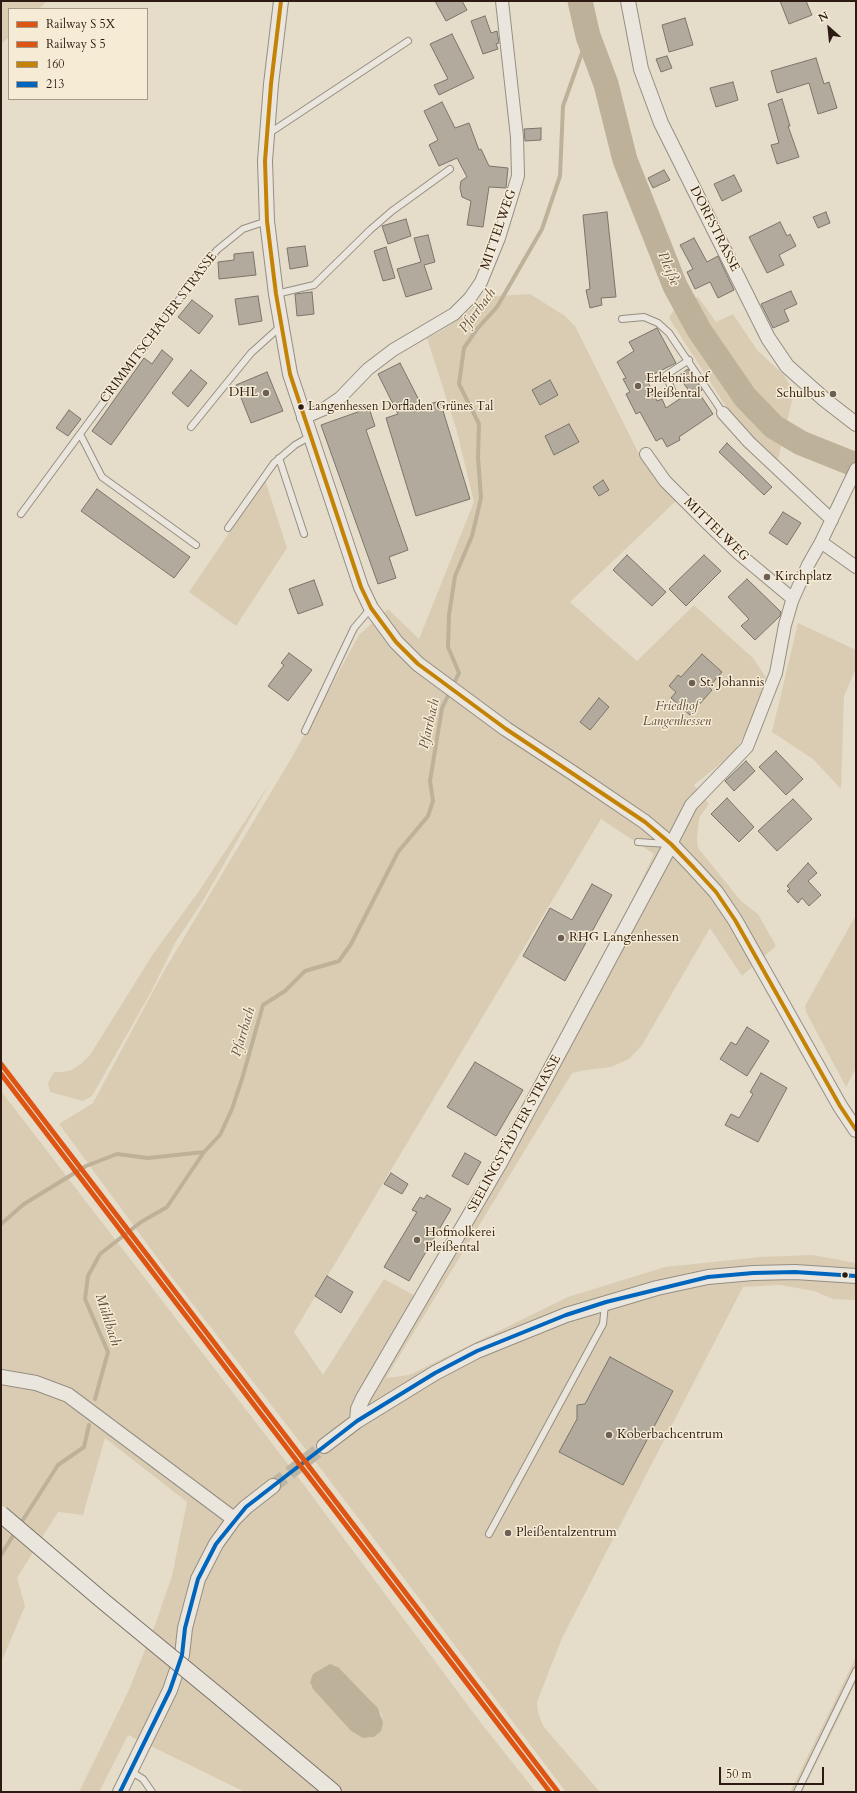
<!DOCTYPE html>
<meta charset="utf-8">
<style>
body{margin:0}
#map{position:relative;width:857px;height:1793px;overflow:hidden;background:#e5ddca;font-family:Cardo,serif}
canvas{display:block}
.frame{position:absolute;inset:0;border:2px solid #2d1b13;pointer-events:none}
.legend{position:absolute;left:8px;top:8px;width:140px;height:92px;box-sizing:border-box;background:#f6ecd5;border:1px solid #a69887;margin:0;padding:5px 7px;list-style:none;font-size:12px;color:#2d1b13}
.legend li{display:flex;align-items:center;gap:8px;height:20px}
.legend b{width:20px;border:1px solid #a69887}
.north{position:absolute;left:809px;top:8px;width:40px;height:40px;-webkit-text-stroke:3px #f6ecd5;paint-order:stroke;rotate:333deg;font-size:11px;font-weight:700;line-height:16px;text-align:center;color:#2d1b13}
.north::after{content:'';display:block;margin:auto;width:14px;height:18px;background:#2d1b13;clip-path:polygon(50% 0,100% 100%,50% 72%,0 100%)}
.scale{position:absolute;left:719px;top:1767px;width:105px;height:18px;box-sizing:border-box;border:2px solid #2d1b13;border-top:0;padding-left:5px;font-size:12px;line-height:14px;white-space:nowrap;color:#2d1b13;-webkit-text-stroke:3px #f6ecd5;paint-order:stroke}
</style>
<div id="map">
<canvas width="857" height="1793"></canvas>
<div class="frame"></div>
<ul class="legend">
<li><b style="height:5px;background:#dd5413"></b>Railway S 5X</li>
<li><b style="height:5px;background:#dd5413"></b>Railway S 5</li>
<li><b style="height:5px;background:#c48305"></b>160</li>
<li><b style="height:5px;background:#0065bd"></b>213</li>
</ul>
<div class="north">N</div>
<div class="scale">50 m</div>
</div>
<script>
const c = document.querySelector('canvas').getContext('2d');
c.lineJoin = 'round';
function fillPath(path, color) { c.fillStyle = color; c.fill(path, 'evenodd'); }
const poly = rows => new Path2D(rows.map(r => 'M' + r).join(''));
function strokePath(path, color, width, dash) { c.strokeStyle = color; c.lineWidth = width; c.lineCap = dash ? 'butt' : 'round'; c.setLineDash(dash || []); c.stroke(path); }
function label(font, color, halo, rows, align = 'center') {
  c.font = font + ' Cardo,serif'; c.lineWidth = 3; c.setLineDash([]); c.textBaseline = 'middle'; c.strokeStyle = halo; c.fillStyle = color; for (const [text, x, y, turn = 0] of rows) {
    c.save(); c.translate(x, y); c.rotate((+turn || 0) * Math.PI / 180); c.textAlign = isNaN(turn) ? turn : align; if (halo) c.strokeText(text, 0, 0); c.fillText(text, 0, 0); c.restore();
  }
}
fillPath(poly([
 [1,1,47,1,39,9,9,9,9,37,1,44],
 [530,294,565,316,575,326,638,452,657,480,677,500,570,602,637,661,694,605,753,658,767,679,748,729,734,753,694,785,709,804,699,818,697,838,698,848,741,901,758,914,776,946,742,976,710,928,642,1045,629,1059,611,1067,586,1070,572,1073,386,1378,409,1375,568,1297,665,1267,761,1257,812,1255,856,1263,856,1300,833,1299,814,1291,780,1285,743,1287,562,1638,537,1702,538,1712,543,1726,600,1792,566,1792,324,1473,167,1271,59,1124,93,1103,164,971,292,757,359,635,388,609,419,639,474,502,456,428,427,338,439,332,464,315,483,297],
 [601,819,654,854,554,1065,423,1300,384,1279,323,1375,294,1332],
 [698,297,716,322,733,314,757,350,784,375,794,392,777,464,732,416,669,318,677,305],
 [265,480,287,548,236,626,189,592],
 [798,623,856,650,856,668,844,696,841,789,813,759,772,732],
 [270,783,204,899,175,943,151,992,92,1096,83,1101,50,1092,48,1083,54,1072,63,1072,72,1070,82,1063,90,1055,153,954,197,894],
 [856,915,856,1068,846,1087,806,1012,805,1006],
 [1,1091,304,1485,481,1723,536,1792,245,1792,128,1735,99,1792,79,1792,128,1692,155,1625,172,1576,187,1502,105,1438,83,1515,58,1512,17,1578,25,1606,3,1658,1,1659],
 [335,1665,372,1701,382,1715,377,1734,374,1737,369,1738,355,1734,351,1731,311,1686,311,1679],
 [856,1657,856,1682,832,1732,802,1792,790,1792]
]), '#d9ccb3');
fillPath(poly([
 [330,1664,338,1667,378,1708,383,1723,381,1731,374,1737,363,1738,351,1731,313,1689,310,1682,313,1674]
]), '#beb199');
strokePath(poly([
 [1,1224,24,1204,86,1166,117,1154,148,1158,204,1152,220,1135,232,1109,242,1079,263,1005,285,991,305,971,339,961,351,944,398,852,428,816,433,801,430,781,442,708,459,673,448,647,449,615,455,576,472,536,481,498,478,457,479,424,459,384,464,348,477,329,497,307,542,229,560,176,563,106,588,36],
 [95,1399,108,1352,85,1299,88,1276,100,1254,141,1222,167,1207,204,1152],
 [19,1526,58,1465,84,1447,89,1425],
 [1,1555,16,1531]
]), '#beb199', 4);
strokePath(poly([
 [580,1,588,36,606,84,625,160,675,286,699,330,745,397,774,427,801,443,856,465]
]), '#beb199', 25);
const building = poly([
 [435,1,462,1,467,10,446,21,435,1],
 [780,1,806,1,812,15,789,24,780,1],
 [485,16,491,33,497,31,499,43,496,44,498,49,483,54,471,21,485,16],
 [685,18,693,45,669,52,662,25,685,18],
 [452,34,474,78,439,95,434,85,448,79,430,44,452,34],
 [667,56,672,68,661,72,656,59,667,56],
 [816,58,824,84,829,82,837,108,818,114,809,83,777,93,771,71,816,58],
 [733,82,738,100,716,107,710,88,733,82],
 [782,99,790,126,788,126,799,157,777,164,771,145,779,143,768,104,782,99],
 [442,102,455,128,469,123,479,150,481,149,489,166,508,168,506,188,489,187,483,227,467,225,471,201,462,197,460,188,461,181,467,177,457,158,439,166,429,145,438,140,424,111,442,102],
 [541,128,541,140,525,141,524,129,541,128],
 [664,170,670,180,653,188,648,178,664,170],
 [734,175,742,191,722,201,714,184,734,175],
 [607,212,616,297,601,298,602,305,590,308,586,290,590,289,583,215,607,212],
 [826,212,830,223,818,228,813,217,826,212],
 [406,219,411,236,388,244,382,226,406,219],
 [780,222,787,236,790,234,796,246,779,255,784,265,767,273,749,237,780,222],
 [428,235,435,262,424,265,432,289,406,297,397,269,421,262,414,238,428,235],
 [694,238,707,262,718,256,734,290,718,298,710,282,695,289,687,272,693,269,680,245,694,238],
 [305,246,308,266,290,269,287,248,305,246],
 [386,247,395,278,383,281,374,251,386,247],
 [253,252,256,275,219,279,218,262,234,260,234,254,253,252],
 [791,291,797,304,784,310,789,321,773,328,761,304,791,291],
 [312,292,314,314,297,316,295,294,312,292],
 [258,296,262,321,239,325,235,299,258,296],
 [192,300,213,316,199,334,178,317,192,300],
 [657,328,676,363,646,378,657,401,662,399,666,408,690,392,678,376,688,369,702,390,699,393,713,414,679,437,680,440,667,447,662,438,656,441,640,412,636,414,626,394,630,392,623,379,626,378,617,362,634,351,629,342,657,328],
 [162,350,173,359,111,445,92,431,144,358,152,364,162,350],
 [400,363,422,406,440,401,470,499,416,516,386,418,398,414,378,374,400,363],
 [191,370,207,383,188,407,172,393,191,370],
 [267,372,283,411,251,423,236,385,267,372],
 [550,380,558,395,540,405,532,390,550,380],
 [369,408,375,426,366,430,408,550,389,557,396,578,378,584,321,425,369,408],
 [69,410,81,419,68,436,56,428,69,410],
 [569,424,579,442,554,455,545,436,569,424],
 [727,443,772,487,764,495,719,452,727,443],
 [603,480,609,490,599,496,593,487,603,480],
 [97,489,190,557,174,578,81,511,97,489],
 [783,512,801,523,787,545,769,533,783,512],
 [627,555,666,592,652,606,613,570,627,555],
 [704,555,721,571,686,606,669,589,704,555],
 [747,579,781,612,780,616,755,640,741,626,749,619,728,597,747,579],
 [314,580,323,605,298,614,289,589,314,580],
 [289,653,312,670,288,701,268,686,284,665,281,663,289,653],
 [702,654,722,672,709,687,712,690,690,715,671,698,676,692,669,686,678,675,681,677,702,654],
 [599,698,609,707,590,730,580,722,599,698],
 [776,751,803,779,786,795,759,767,776,751],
 [746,761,755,771,734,791,725,781,746,761],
 [727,798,754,827,739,842,711,814,727,798],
 [793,799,812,819,777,851,758,831,793,799],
 [808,863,817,873,808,881,821,895,809,906,802,898,798,903,787,891,790,889,787,886,808,863],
 [592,884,612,895,565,981,523,956,550,908,572,920,592,884],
 [747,1027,769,1041,747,1076,720,1059,731,1042,736,1045,747,1027],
 [475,1062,523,1090,496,1136,447,1107,475,1062],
 [761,1073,787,1088,758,1142,725,1125,731,1114,739,1118,753,1094,750,1092,761,1073],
 [465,1153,481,1162,468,1185,452,1176,465,1153],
 [391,1173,408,1184,402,1194,384,1184,391,1173],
 [427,1195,451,1209,409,1281,384,1267,417,1212,412,1210,420,1197,424,1199,427,1195],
 [327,1276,353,1292,341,1313,315,1296,327,1276],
 [610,1357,673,1391,623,1485,559,1452,577,1419,577,1405,585,1404,610,1357]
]);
fillPath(building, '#b1aa9d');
strokePath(building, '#7b746a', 1);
strokePath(poly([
 [273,1486,324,1446]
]), '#c0b6a5', 14, [14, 7]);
const service = poly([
 [268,134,408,41],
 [276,294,314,285,370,230,392,211,450,169],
 [622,319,644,317,658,323,669,333,723,413],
 [672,390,666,375,689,360],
 [191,427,251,353,281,326],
 [80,434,102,477,196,545],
 [279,458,304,534],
 [21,514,192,282,217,250,243,229,267,221],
 [228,528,274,463,295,445,309,437],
 [305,731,354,628,371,608],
 [638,842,667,844],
 [489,1534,603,1324,605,1304],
 [130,1771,143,1779,152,1792],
 [797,1792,856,1671]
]);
const minor = poly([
 [723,413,749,442,832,520],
 [303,418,324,409,340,398,368,369,393,350,454,314,470,298,481,282,499,238,518,176,517,137,502,1],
 [646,454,665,481,705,521,738,553,793,599],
 [821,542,856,567],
 [671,844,691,805,747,747,776,673,785,625,792,601,808,565,821,542,856,469]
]);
const tertiary = poly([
 [281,1,271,84,265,161,267,221,276,294,290,374,361,587,371,608,396,642,418,664,506,729,573,773,645,822,671,844,694,868,716,892,735,920,840,1106,856,1130],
 [628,1,641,69,661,123,768,338,787,366,825,400,856,424],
 [1,1377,36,1383,68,1395,234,1519],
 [357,1421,358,1409,363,1398,500,1163,671,844],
 [324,1446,357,1421,435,1373,477,1351,566,1315,657,1288,708,1277,753,1273,795,1272,856,1276],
 [120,1792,170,1690,182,1655,185,1628,198,1579,216,1544,234,1519,246,1507,273,1486]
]);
const secondary = poly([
 [222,1699,333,1792]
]);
strokePath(service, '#958e82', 8);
strokePath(minor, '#958e82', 14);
strokePath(tertiary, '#958e82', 16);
strokePath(secondary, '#7b746a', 18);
strokePath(service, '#eae6dd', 6);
strokePath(minor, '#eae6dd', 12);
strokePath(tertiary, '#eae6dd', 14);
strokePath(secondary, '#eae6dd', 16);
const secondaryBridge = poly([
 [1,1514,103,1601,222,1699]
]);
strokePath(secondaryBridge, '#7b746a', 18, []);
strokePath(secondaryBridge, '#eae6dd', 16);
strokePath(poly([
 [281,1,271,84,265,161,267,221,276,294,290,374,361,587,371,608,396,642,418,664,506,729,645,822,671,844,694,868,716,892,735,920,840,1106,856,1130]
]), '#c48305', 4);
strokePath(poly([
 [120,1792,170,1690,182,1655,185,1628,198,1579,216,1544,246,1507,357,1421,435,1373,477,1351,566,1315,606,1302,708,1277,753,1273,795,1272,856,1276]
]), '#0065bd', 4);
strokePath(poly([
 [1,1064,558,1792]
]), '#dd5413', 5);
strokePath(poly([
 [1,1074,550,1792]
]), '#dd5413', 5);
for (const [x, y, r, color] of [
 [638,386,4,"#6d5f53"],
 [266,393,4,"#6d5f53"],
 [833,394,4,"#6d5f53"],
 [301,407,3.5,"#2d1b13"],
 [767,577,4,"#6d5f53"],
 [692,683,4,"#6d5f53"],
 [561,938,4,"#6d5f53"],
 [417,1240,4,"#6d5f53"],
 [845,1275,3.5,"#2d1b13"],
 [609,1435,4,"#6d5f53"],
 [508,1533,4,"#6d5f53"]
]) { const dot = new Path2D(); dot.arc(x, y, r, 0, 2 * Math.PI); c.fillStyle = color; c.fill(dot); strokePath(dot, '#f6ecd5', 1.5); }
label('12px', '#2d1b13', '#f6ecd5', [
 ["Langenhessen Dorfladen Grünes Tal",308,407]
], 'left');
label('13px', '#2d1b13', '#f6ecd5', [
 ["DORFSTRASSE",714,229,63],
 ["MITTELWEG",499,230,-71],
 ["CRIMMITSCHAUER STRASSE",159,328,-53],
 ["MITTELWEG",716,530,44],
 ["SEELINGSTÄDTER STRASSE",515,1134,-61]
]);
label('13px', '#2d1b13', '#f6ecd5', [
 ["Erlebnishof",646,379],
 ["Pleißental",646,394],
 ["DHL",258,393,"right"],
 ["Schulbus",825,394,"right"],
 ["Kirchplatz",775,577],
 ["St. Johannis",700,683],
 ["RHG Langenhessen",569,938],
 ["Hofmolkerei",425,1233],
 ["Pleißental",425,1248],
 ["Koberbachcentrum",617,1435],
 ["Pleißentalzentrum",516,1533]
], 'left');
label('italic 13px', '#5e4c3e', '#f6ecd5', [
 ["Friedhof",677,707],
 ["Langenhessen",677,722]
]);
label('italic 14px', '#614f40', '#f6ecd5', [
 ["Pleiße",668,269,67],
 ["Pfarrbach",478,311,-53],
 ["Pfarrbach",430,724,-77],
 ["Pfarrbach",244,1032,-73],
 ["Mühlbach",107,1320,72]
]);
</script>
